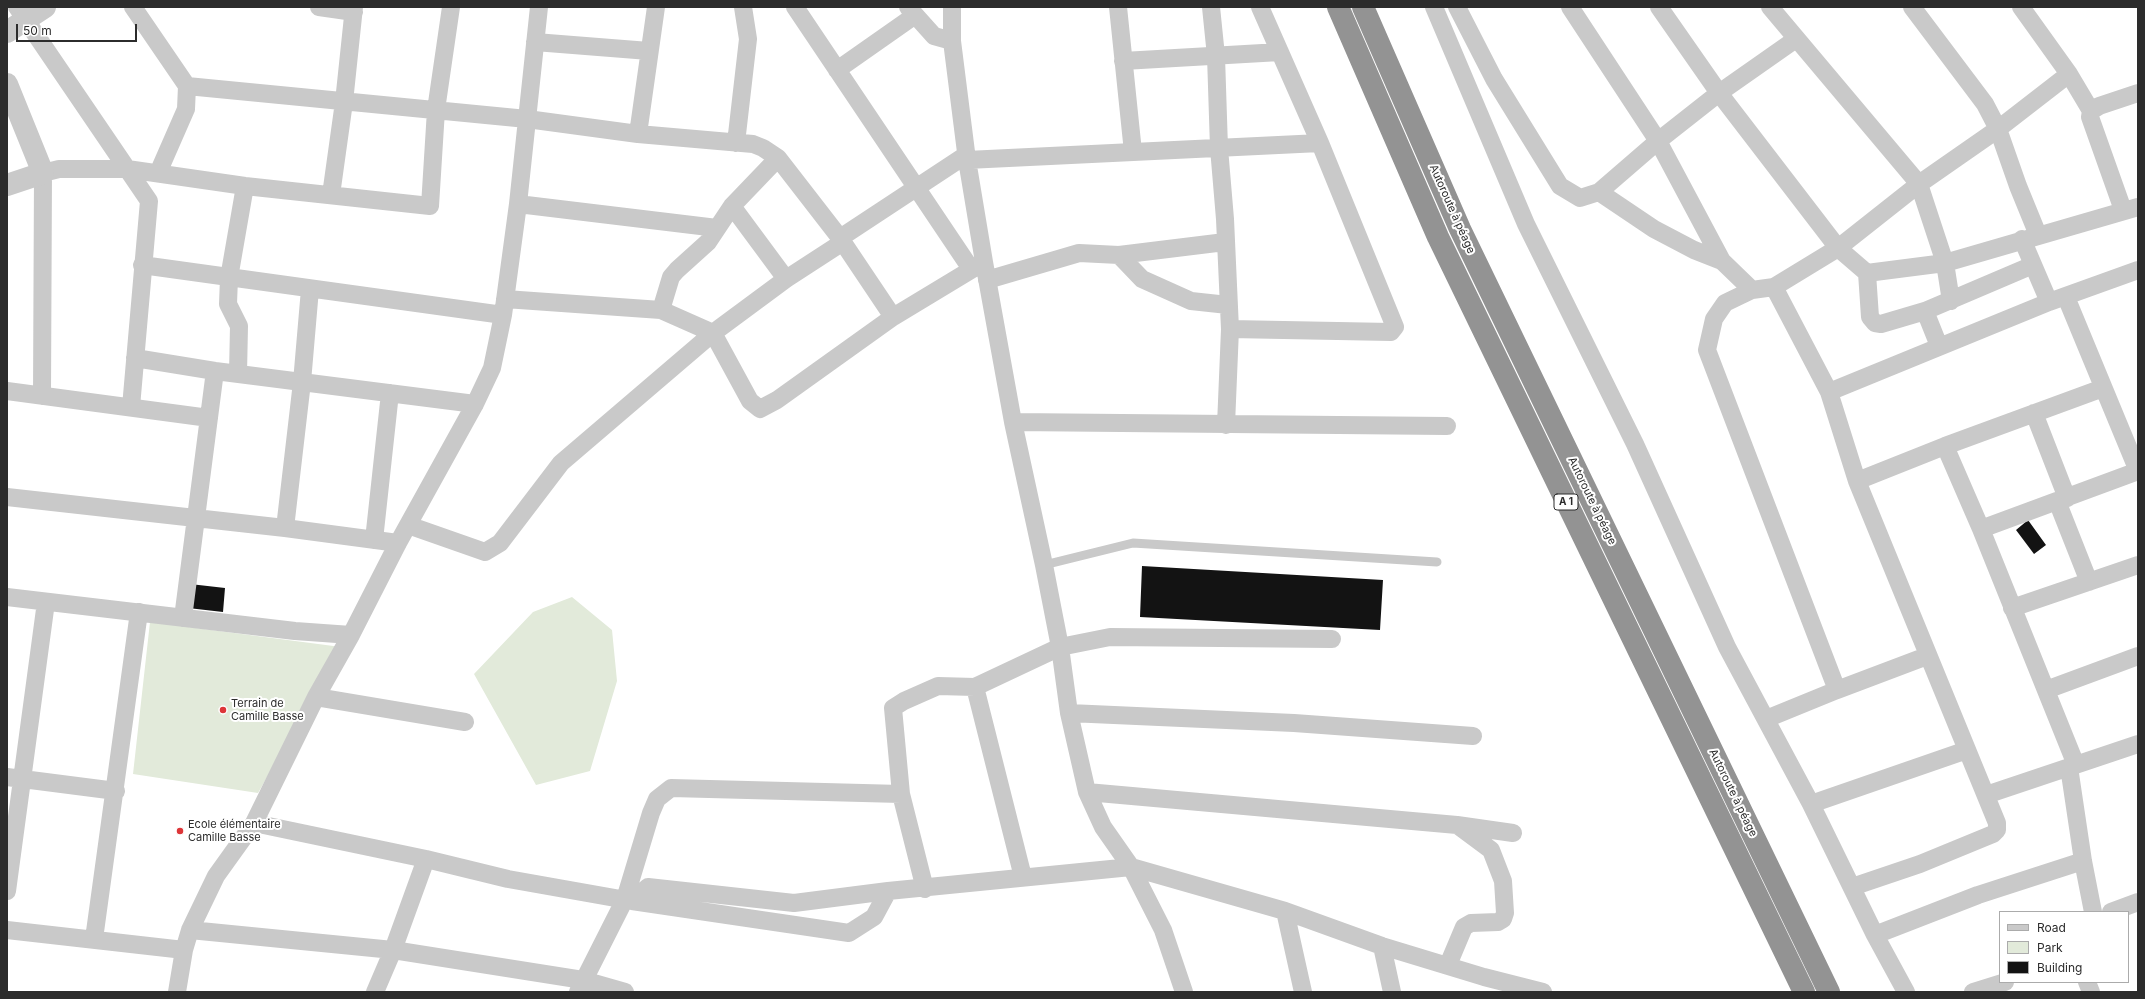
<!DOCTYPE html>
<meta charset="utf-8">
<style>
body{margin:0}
#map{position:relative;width:2145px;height:999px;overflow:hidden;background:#fff;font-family:Inter,sans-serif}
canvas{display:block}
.frame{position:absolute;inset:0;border:8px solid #2c2c2c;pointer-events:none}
.legend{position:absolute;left:1999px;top:911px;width:130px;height:72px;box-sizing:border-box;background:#fff;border:1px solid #ababab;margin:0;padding:5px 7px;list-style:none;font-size:12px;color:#2c2c2c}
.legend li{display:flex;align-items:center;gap:8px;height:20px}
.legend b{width:20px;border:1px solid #ababab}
.scale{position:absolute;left:16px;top:24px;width:121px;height:18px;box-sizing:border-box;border:2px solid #2c2c2c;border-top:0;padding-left:5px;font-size:12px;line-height:14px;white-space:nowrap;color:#2c2c2c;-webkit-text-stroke:3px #fff;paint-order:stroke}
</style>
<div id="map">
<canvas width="2145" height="999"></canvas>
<div class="frame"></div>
<ul class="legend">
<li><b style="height:5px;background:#c9c9c9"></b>Road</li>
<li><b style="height:11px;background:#e2eada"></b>Park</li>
<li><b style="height:11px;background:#131313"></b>Building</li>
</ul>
<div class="scale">50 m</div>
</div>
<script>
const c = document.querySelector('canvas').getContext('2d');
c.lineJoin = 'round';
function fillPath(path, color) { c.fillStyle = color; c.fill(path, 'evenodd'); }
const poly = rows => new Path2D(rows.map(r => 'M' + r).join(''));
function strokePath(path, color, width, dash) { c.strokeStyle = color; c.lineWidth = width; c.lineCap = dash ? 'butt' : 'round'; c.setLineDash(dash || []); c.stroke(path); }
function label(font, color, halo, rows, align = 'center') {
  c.font = font + ' Inter,sans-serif'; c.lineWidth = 4; c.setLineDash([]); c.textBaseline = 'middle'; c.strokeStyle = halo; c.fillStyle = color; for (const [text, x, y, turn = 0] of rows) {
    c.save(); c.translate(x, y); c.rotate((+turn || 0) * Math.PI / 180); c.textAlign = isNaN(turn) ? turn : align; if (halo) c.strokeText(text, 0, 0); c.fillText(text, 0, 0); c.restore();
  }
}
fillPath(poly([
 [572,597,612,630,617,681,590,771,536,785,474,674,533,612],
 [150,622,341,647,258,793,133,774]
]), '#e2eada');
fillPath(poly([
 [2028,520,2046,545,2034,554,2016,530],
 [1142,566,1383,580,1380,630,1140,617],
 [190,584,225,588,223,612,188,608]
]), '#131313');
strokePath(poly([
 [1044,565,1133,543,1437,562]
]), '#c9c9c9', 9);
strokePath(poly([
 [17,7,149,201,131,407],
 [133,7,187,86,186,109,158,173],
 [319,7,354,12],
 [795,7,971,269],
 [908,7,934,36,952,41],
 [952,7,952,41,967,160,984,262,1013,422,1044,565,1060,647,1069,713,1087,792,1103,827,1131,867,1163,930,1184,992],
 [1118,7,1133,152],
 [1211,7,1216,56,1219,148,1225,219,1230,329,1226,425],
 [1434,7,1526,224,1635,444,1727,647,1811,804,1875,935,1906,992],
 [1457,7,1494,79,1560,186,1580,198,1599,192,1658,141,1719,93,1796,39],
 [1570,7,1658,141,1722,261],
 [1659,7,1719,93,1838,248,1867,273,1870,317,1875,323,1881,324,1925,311,2033,265],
 [1770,7,1919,184,1945,263,1951,301],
 [1912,7,1985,104,1998,129,2069,74],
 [2021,7,2069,74,2091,111],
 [535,42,649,51],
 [1123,61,1280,52],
 [837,70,914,16],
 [187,86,527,119,638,134,753,144,763,148,778,158,840,238,893,317],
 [638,134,656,7],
 [736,143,748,39,743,7],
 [778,158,732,206,708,242,677,270,671,277,661,310,713,333,750,401,760,409,777,400,893,317,984,262],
 [967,160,1320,143],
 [1599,192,1654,229,1694,250,1722,261,1752,290],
 [331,195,344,102,354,7],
 [518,204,717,228],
 [732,206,786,279],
 [2123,210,2090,117,2091,111,2099,106,2138,93],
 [840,238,966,155],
 [2022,239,2049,302],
 [1119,255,1225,242],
 [142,265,503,315],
 [1867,273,1945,263,2138,207],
 [987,280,1079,253,1119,255,1142,279,1191,301,1228,305],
 [1774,287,1829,392,1857,481,1997,823,1997,830,1993,834,1920,864,1852,887],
 [505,299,661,310],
 [1925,311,1939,346],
 [1230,329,1391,332,1395,327,1320,143,1260,7],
 [135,358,215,371,475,404],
 [238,374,239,326,228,304,229,278,245,186],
 [7,391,209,418],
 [1829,392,2049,302,2138,270],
 [42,396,43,173,59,169,127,169,245,186,430,206,436,110,451,7],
 [2034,413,2067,498],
 [1013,422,1447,426],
 [1945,446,1981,529,2076,765],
 [1857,481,1945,446,2103,388],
 [7,497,285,528,398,543],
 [2057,501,2089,582],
 [408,525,485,552,500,543,561,463,713,333,786,279,843,242],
 [285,528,302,382,310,289],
 [1981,529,2138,471,2066,297],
 [374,540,390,393],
 [7,597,295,631,351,635],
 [2012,608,2138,565],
 [183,618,215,371],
 [975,687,1023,877],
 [1837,690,1707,350,1714,319,1725,303,1752,290,1774,287,1838,248,1919,184,1998,129,2018,186,2038,235],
 [2046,690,2138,656],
 [316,697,465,722],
 [1069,713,1294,723,1473,736],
 [1766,719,1837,690,1927,656],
 [2069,767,2083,861,2093,912],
 [7,777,116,791],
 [1087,792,1457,825,1513,833],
 [1986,795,2138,744],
 [1811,804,1967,750],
 [254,823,426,859,508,879,632,901,849,933,874,917,888,891],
 [925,889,901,794,893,708,904,701,938,686,975,687,1060,647,1110,637,1332,639],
 [7,891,46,602],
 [632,901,648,887,794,903,888,891,1131,867,1285,911,1382,946,1484,977,1543,992],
 [1285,911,1303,992],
 [2111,912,2138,902],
 [7,930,184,950],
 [190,930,393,950,583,980,625,992],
 [1875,935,1978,895,2083,861],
 [94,939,139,612],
 [1382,946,1392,992],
 [1448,965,1464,927,1471,923,1498,922,1503,919,1505,913,1503,881,1491,850,1460,827],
 [2087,982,2091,992],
 [177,992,184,950,190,930,216,876,254,823,316,697,351,635,398,543,475,404,492,368,503,315,518,204,539,7],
 [375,992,393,950,426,859],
 [578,992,625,899,651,813,657,799,671,788,901,794],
 [1973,992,2005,982]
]), '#c9c9c9', 18);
strokePath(poly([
 [7,32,45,7],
 [7,84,43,173,7,185]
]), '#c9c9c9', 22);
strokePath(poly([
 [1338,7,1438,237,1804,992],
 [1363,7,1460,229,1829,992]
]), '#939393', 22);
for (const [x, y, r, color] of [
 [223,710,4,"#dd3538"],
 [180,831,4,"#dd3538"]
]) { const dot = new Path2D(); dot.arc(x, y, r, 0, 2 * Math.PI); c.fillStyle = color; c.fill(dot); strokePath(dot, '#fff', 1.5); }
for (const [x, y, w] of [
 [1566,502,24]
]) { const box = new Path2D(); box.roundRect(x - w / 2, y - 8, w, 16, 3); c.fillStyle = '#fff'; c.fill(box); strokePath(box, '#2c2c2c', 1); }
label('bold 10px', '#2c2c2c', null, [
 ["A 1",1566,502]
]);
label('11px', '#2c2c2c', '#fff', [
 ["Autoroute à péage",1452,209,66],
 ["Autoroute à péage",1592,501,64],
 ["Autoroute à péage",1733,793,64]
]);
label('11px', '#2c2c2c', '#fff', [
 ["Terrain de",231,704],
 ["Camille Basse",231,717],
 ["Ecole élémentaire",188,825],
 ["Camille Basse",188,838]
], 'left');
</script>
